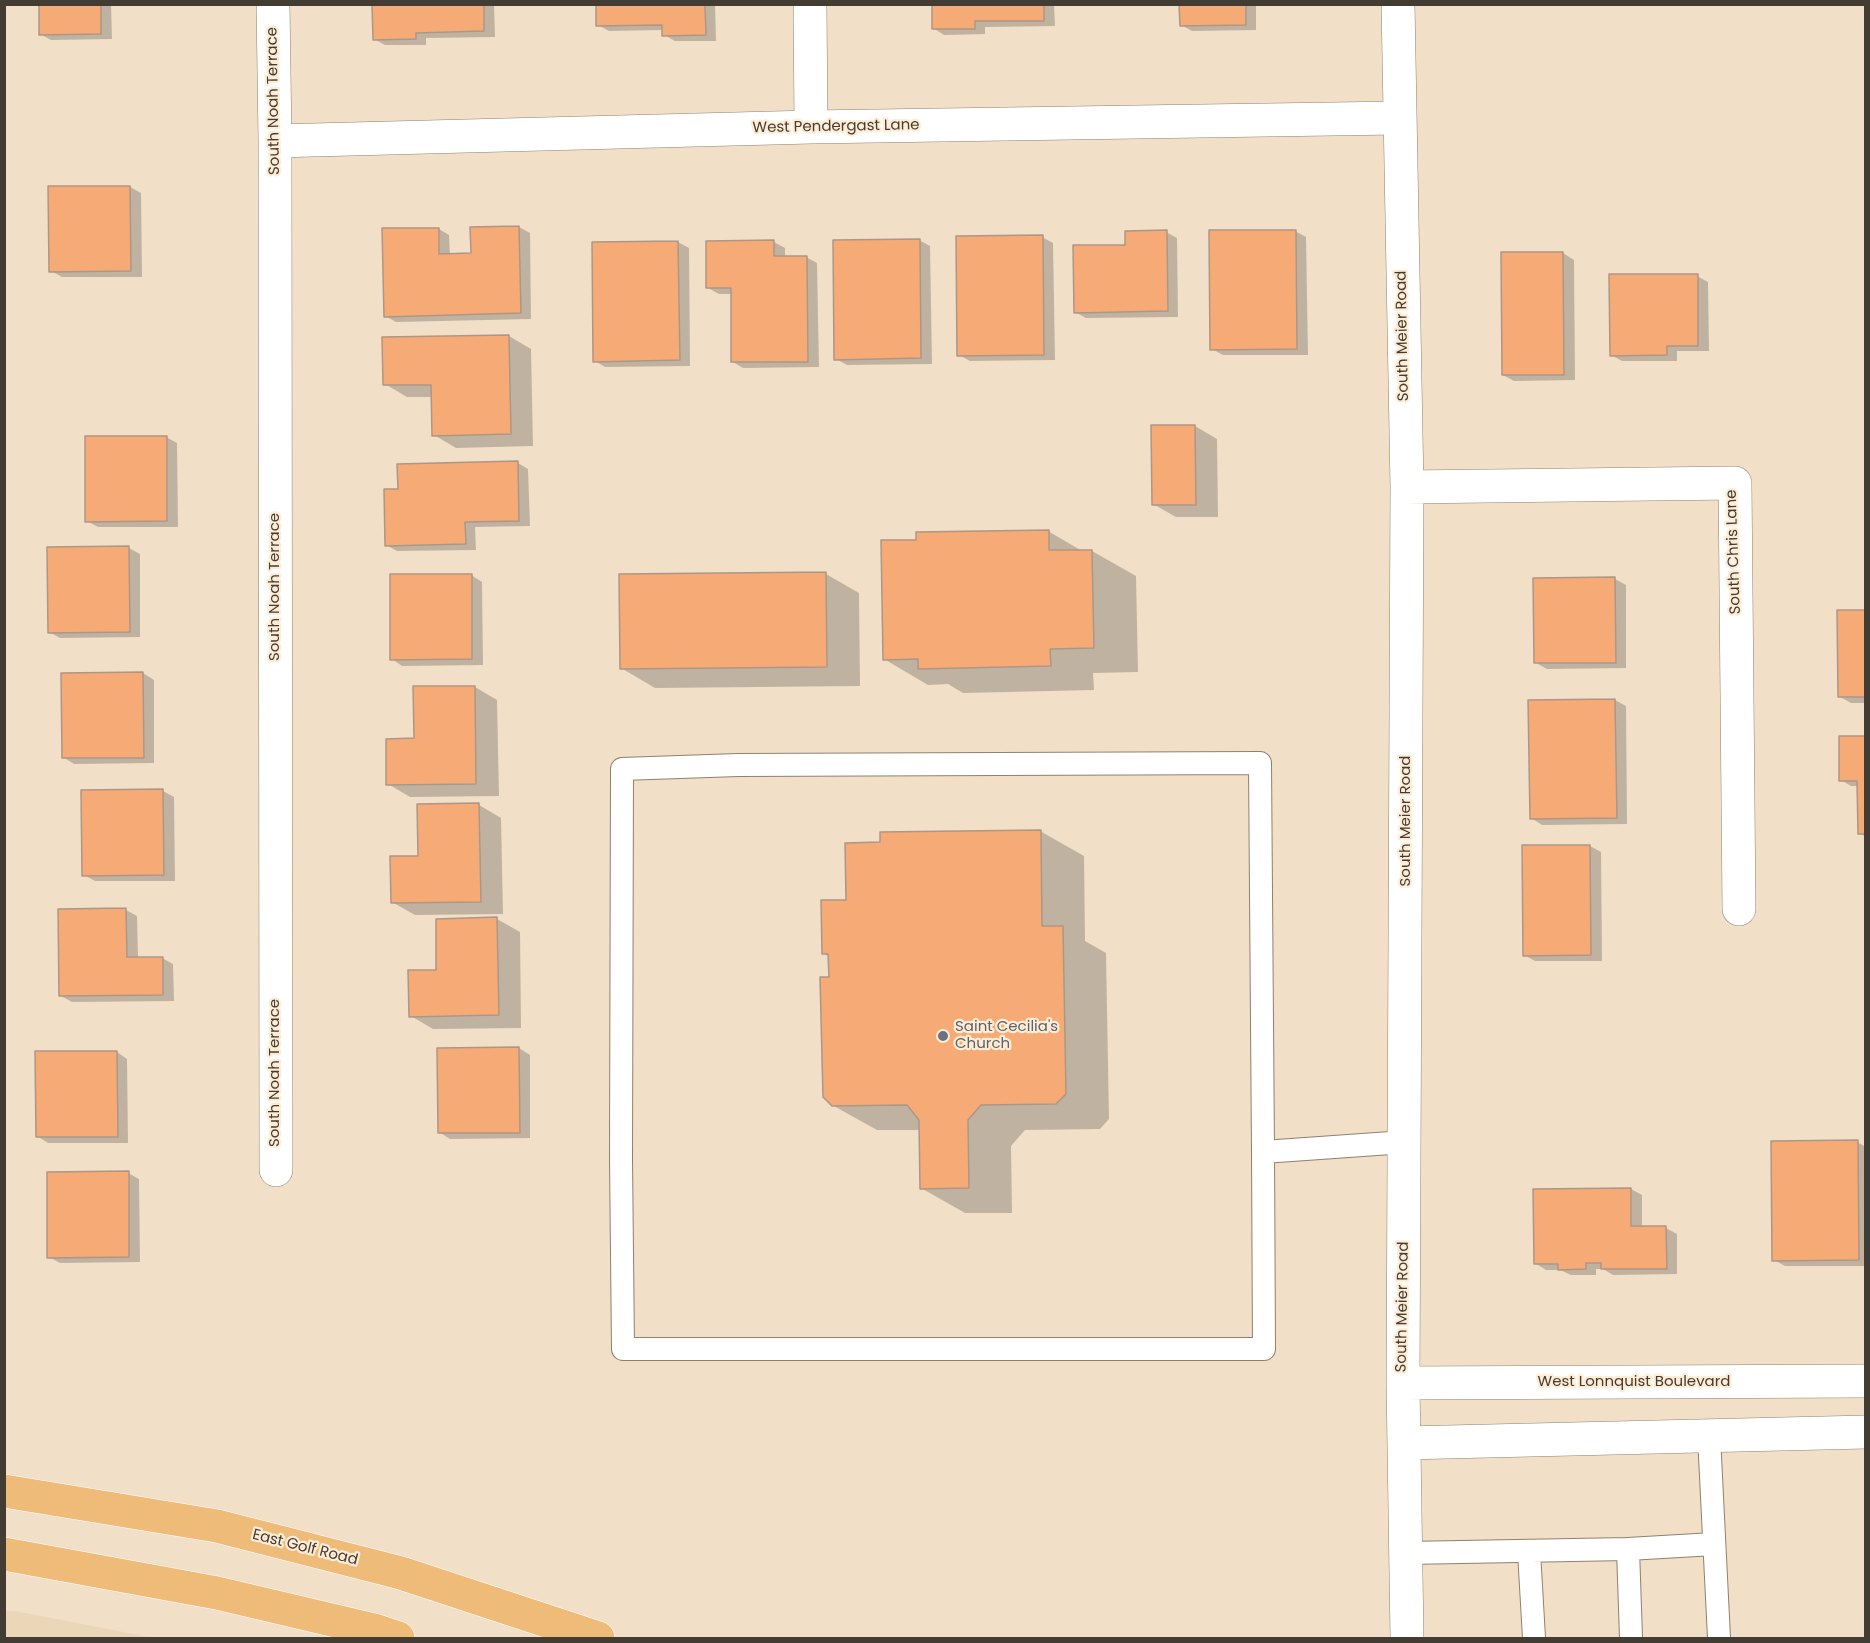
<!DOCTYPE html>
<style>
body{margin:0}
#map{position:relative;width:1870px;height:1643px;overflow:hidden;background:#f1dfc8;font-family:Poppins,sans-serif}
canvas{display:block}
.frame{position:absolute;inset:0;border:6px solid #433c33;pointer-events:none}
</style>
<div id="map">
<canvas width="1870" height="1643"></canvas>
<div class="frame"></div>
</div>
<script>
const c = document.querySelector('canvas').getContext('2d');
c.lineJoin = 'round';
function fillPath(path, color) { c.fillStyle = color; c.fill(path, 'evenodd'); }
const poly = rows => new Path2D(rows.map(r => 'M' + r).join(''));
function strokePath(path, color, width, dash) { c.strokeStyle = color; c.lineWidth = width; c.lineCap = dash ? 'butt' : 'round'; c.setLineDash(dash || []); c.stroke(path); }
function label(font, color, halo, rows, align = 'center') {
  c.font = font + ' Poppins,sans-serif'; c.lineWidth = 4.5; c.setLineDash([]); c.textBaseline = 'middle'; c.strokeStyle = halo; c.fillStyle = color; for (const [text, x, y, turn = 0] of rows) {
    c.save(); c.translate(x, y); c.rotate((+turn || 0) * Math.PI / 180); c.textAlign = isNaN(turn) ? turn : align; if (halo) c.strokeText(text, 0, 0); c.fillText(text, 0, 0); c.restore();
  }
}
fillPath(poly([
 [5,1611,15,1611,154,1638,5,1638]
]), '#ecd6b8');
fillPath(poly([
 [40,4,111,4,112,39,51,40,40,34],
 [373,4,494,4,495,37,426,38,426,45,385,45,374,39],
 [598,4,715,4,716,41,675,41,664,35,664,30,609,31,598,25],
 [933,4,1054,4,1055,26,985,27,985,34,944,35,933,28],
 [1181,4,1256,4,1256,30,1192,31,1181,25],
 [130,187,141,193,142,277,62,277,51,271],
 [519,227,530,233,531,319,396,322,385,316,439,229,449,235,450,255,472,255],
 [1295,231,1306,237,1308,355,1223,355,1212,349],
 [1166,232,1177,238,1178,317,1086,318,1075,312,1126,246],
 [1042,237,1053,243,1055,360,970,361,959,355],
 [919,240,930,246,932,364,847,365,836,359],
 [678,242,689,248,690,366,605,367,595,361],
 [707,242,774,242,785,248,785,258,806,257,817,263,819,367,743,368,733,362,732,294,719,294,708,288],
 [1563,253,1574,260,1575,380,1514,381,1503,375],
 [1697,276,1708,282,1709,351,1677,351,1677,361,1622,361,1611,355],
 [509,336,531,349,533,446,456,448,434,435,433,397,407,397,385,384],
 [1195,426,1217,439,1218,517,1176,517,1153,504],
 [166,437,177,443,178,527,98,527,87,521],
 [518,463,528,469,530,526,475,527,476,550,397,551,386,545,399,490],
 [1048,531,1082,551,1092,551,1136,576,1138,672,1093,673,1094,690,963,693,948,684,928,685,884,659,918,542],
 [129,548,140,554,140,637,60,638,49,632],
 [826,574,859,593,860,686,655,688,621,668],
 [471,575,482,582,483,665,402,666,392,659],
 [1615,579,1626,585,1626,668,1547,669,1536,663],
 [1866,612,1866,703,1851,703,1840,697],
 [143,673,154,680,154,763,74,764,63,757],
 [475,687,497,700,499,796,410,797,388,784,415,739],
 [1615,700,1626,706,1627,824,1542,825,1531,818],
 [1866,738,1866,837,1859,833,1859,786,1851,786,1841,780],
 [163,791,174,797,175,881,95,881,84,875],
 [479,805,501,818,503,914,415,915,392,902,419,857],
 [1040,831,1084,856,1085,941,1106,953,1109,1119,1100,1129,1025,1130,1011,1146,1012,1213,965,1213,921,1188,920,1130,877,1130,832,1105,830,957,823,953,847,901,882,844],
 [1590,846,1601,852,1602,961,1535,961,1524,955,1523,847],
 [126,910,137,916,138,959,162,958,173,964,174,1001,72,1002,61,996],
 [497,919,520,932,521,1028,433,1029,411,1016,438,971,437,920],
 [519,1048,530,1055,530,1138,450,1139,439,1132],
 [117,1052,127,1059,128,1143,48,1143,37,1136],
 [1857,1142,1866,1147,1866,1266,1785,1266,1774,1260],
 [128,1173,139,1179,140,1262,60,1263,49,1257],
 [1631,1189,1642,1195,1642,1228,1666,1228,1677,1234,1677,1274,1613,1275,1603,1269,1596,1269,1596,1275,1571,1275,1560,1270,1546,1270,1535,1263]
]), '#0003');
const building = poly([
 [39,4,101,4,101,34,39,35,39,4],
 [372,4,484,4,484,31,416,33,416,39,373,40,372,4],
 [596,4,705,4,706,35,662,36,662,25,596,26,596,4],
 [932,4,1044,4,1044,21,975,21,975,29,932,29,932,4],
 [1179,4,1246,4,1246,25,1180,26,1179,4],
 [48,186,130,186,131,271,49,272,48,186],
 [519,226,521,313,384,317,382,228,439,228,439,254,471,253,470,227,519,226],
 [1167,230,1168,311,1074,313,1073,245,1125,245,1125,231,1167,230],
 [1209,230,1296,230,1297,349,1210,350,1209,230],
 [1043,235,1044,355,957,356,956,236,1043,235],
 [920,239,921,358,834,360,833,240,920,239],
 [774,240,774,256,807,256,808,362,731,362,731,288,706,288,706,241,774,240],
 [678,241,680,360,593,362,592,242,678,241],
 [1501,252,1563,252,1564,375,1502,375,1501,252],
 [1609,274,1698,274,1698,346,1667,346,1667,355,1610,356,1609,274],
 [509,335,511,434,432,436,431,385,383,385,382,337,509,335],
 [1151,425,1195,425,1196,505,1152,505,1151,425],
 [85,436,167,436,167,521,85,522,85,436],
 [518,461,519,521,465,522,466,544,385,546,384,489,398,489,397,464,518,461],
 [1049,530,1049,550,1092,550,1094,648,1050,649,1051,666,918,669,918,659,883,660,881,540,916,540,916,532,1049,530],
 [129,546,130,632,48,633,47,547,129,546],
 [826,572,827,667,620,669,619,574,826,572],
 [390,574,472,574,472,659,390,660,390,574],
 [1615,577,1616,663,1534,663,1533,578,1615,577],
 [1837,610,1866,610,1866,697,1838,697,1837,610],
 [143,672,144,758,62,758,61,673,143,672],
 [413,686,475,686,476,784,386,785,386,739,414,738,413,686],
 [1615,699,1617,818,1530,819,1528,700,1615,699],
 [1839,736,1866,736,1866,834,1858,834,1857,781,1839,781,1839,736],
 [163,789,164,875,82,876,81,790,163,789],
 [479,803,481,902,391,903,390,856,418,856,417,804,479,803],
 [1041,830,1042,926,1063,926,1066,1094,1056,1104,981,1105,968,1120,969,1188,920,1189,919,1120,907,1105,832,1106,823,1097,820,977,829,977,828,954,822,954,821,900,846,900,845,843,880,842,880,832,1041,830],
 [1522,845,1590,845,1591,955,1523,956,1522,845],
 [126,908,127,957,163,957,163,995,59,996,58,909,126,908],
 [497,917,499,1015,409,1017,408,970,436,970,436,919,497,917],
 [519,1047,520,1133,438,1133,437,1048,519,1047],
 [35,1051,117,1051,118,1137,36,1137,35,1051],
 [1858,1140,1859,1260,1772,1261,1771,1141,1858,1140],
 [129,1171,129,1257,47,1258,47,1172,129,1171],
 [1631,1188,1631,1226,1666,1226,1667,1269,1601,1269,1601,1263,1586,1263,1586,1269,1558,1270,1558,1264,1534,1264,1533,1189,1631,1188]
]);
fillPath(building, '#f6ab77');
strokePath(building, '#ae9686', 1.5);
const lane = poly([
 [1263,1152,1260,763,738,765,622,769,621,1159,623,1349,1264,1349,1263,1152,1405,1142],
 [1709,1436,1719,1638],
 [1628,1549,1714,1544],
 [1529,1552,1534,1638],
 [1406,1553,1628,1549,1631,1638]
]);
const street = poly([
 [273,4,275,141,276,1170],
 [810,4,811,127],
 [1398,4,1407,487,1403,1383,1407,1638],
 [275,141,811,127,1398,118],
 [1407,487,1735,483,1739,909],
 [1403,1383,1866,1381],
 [1405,1443,1866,1432]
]);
const primary = poly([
 [4,1491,217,1526,401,1573,598,1638],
 [4,1554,217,1593,374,1630,398,1638]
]);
strokePath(lane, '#91816c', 24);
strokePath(street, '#91816c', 34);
strokePath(primary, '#fff', 34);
strokePath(lane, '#fff', 22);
strokePath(street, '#fff', 33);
strokePath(primary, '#efbb79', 33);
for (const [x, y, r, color] of [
 [943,1036,6,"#6b7280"]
]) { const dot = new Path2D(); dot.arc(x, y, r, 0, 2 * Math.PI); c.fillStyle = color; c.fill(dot); strokePath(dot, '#feecd5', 2); }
label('15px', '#433c33', '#feecd5', [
 ["South Noah Terrace",274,101,-91],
 ["West Pendergast Lane",836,127,-1],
 ["South Meier Road",1403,336,-91],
 ["South Chris Lane",1734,552,-92],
 ["South Noah Terrace",275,587,-90],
 ["South Meier Road",1406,821,-90],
 ["South Noah Terrace",275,1073,-90],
 ["South Meier Road",1403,1307,-89],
 ["West Lonnquist Boulevard",1634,1382],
 ["East Golf Road",305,1548,14]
]);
label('15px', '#5b616d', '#feecd5', [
 ["Saint Cecilia's",955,1027],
 ["Church",955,1044]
], 'left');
</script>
